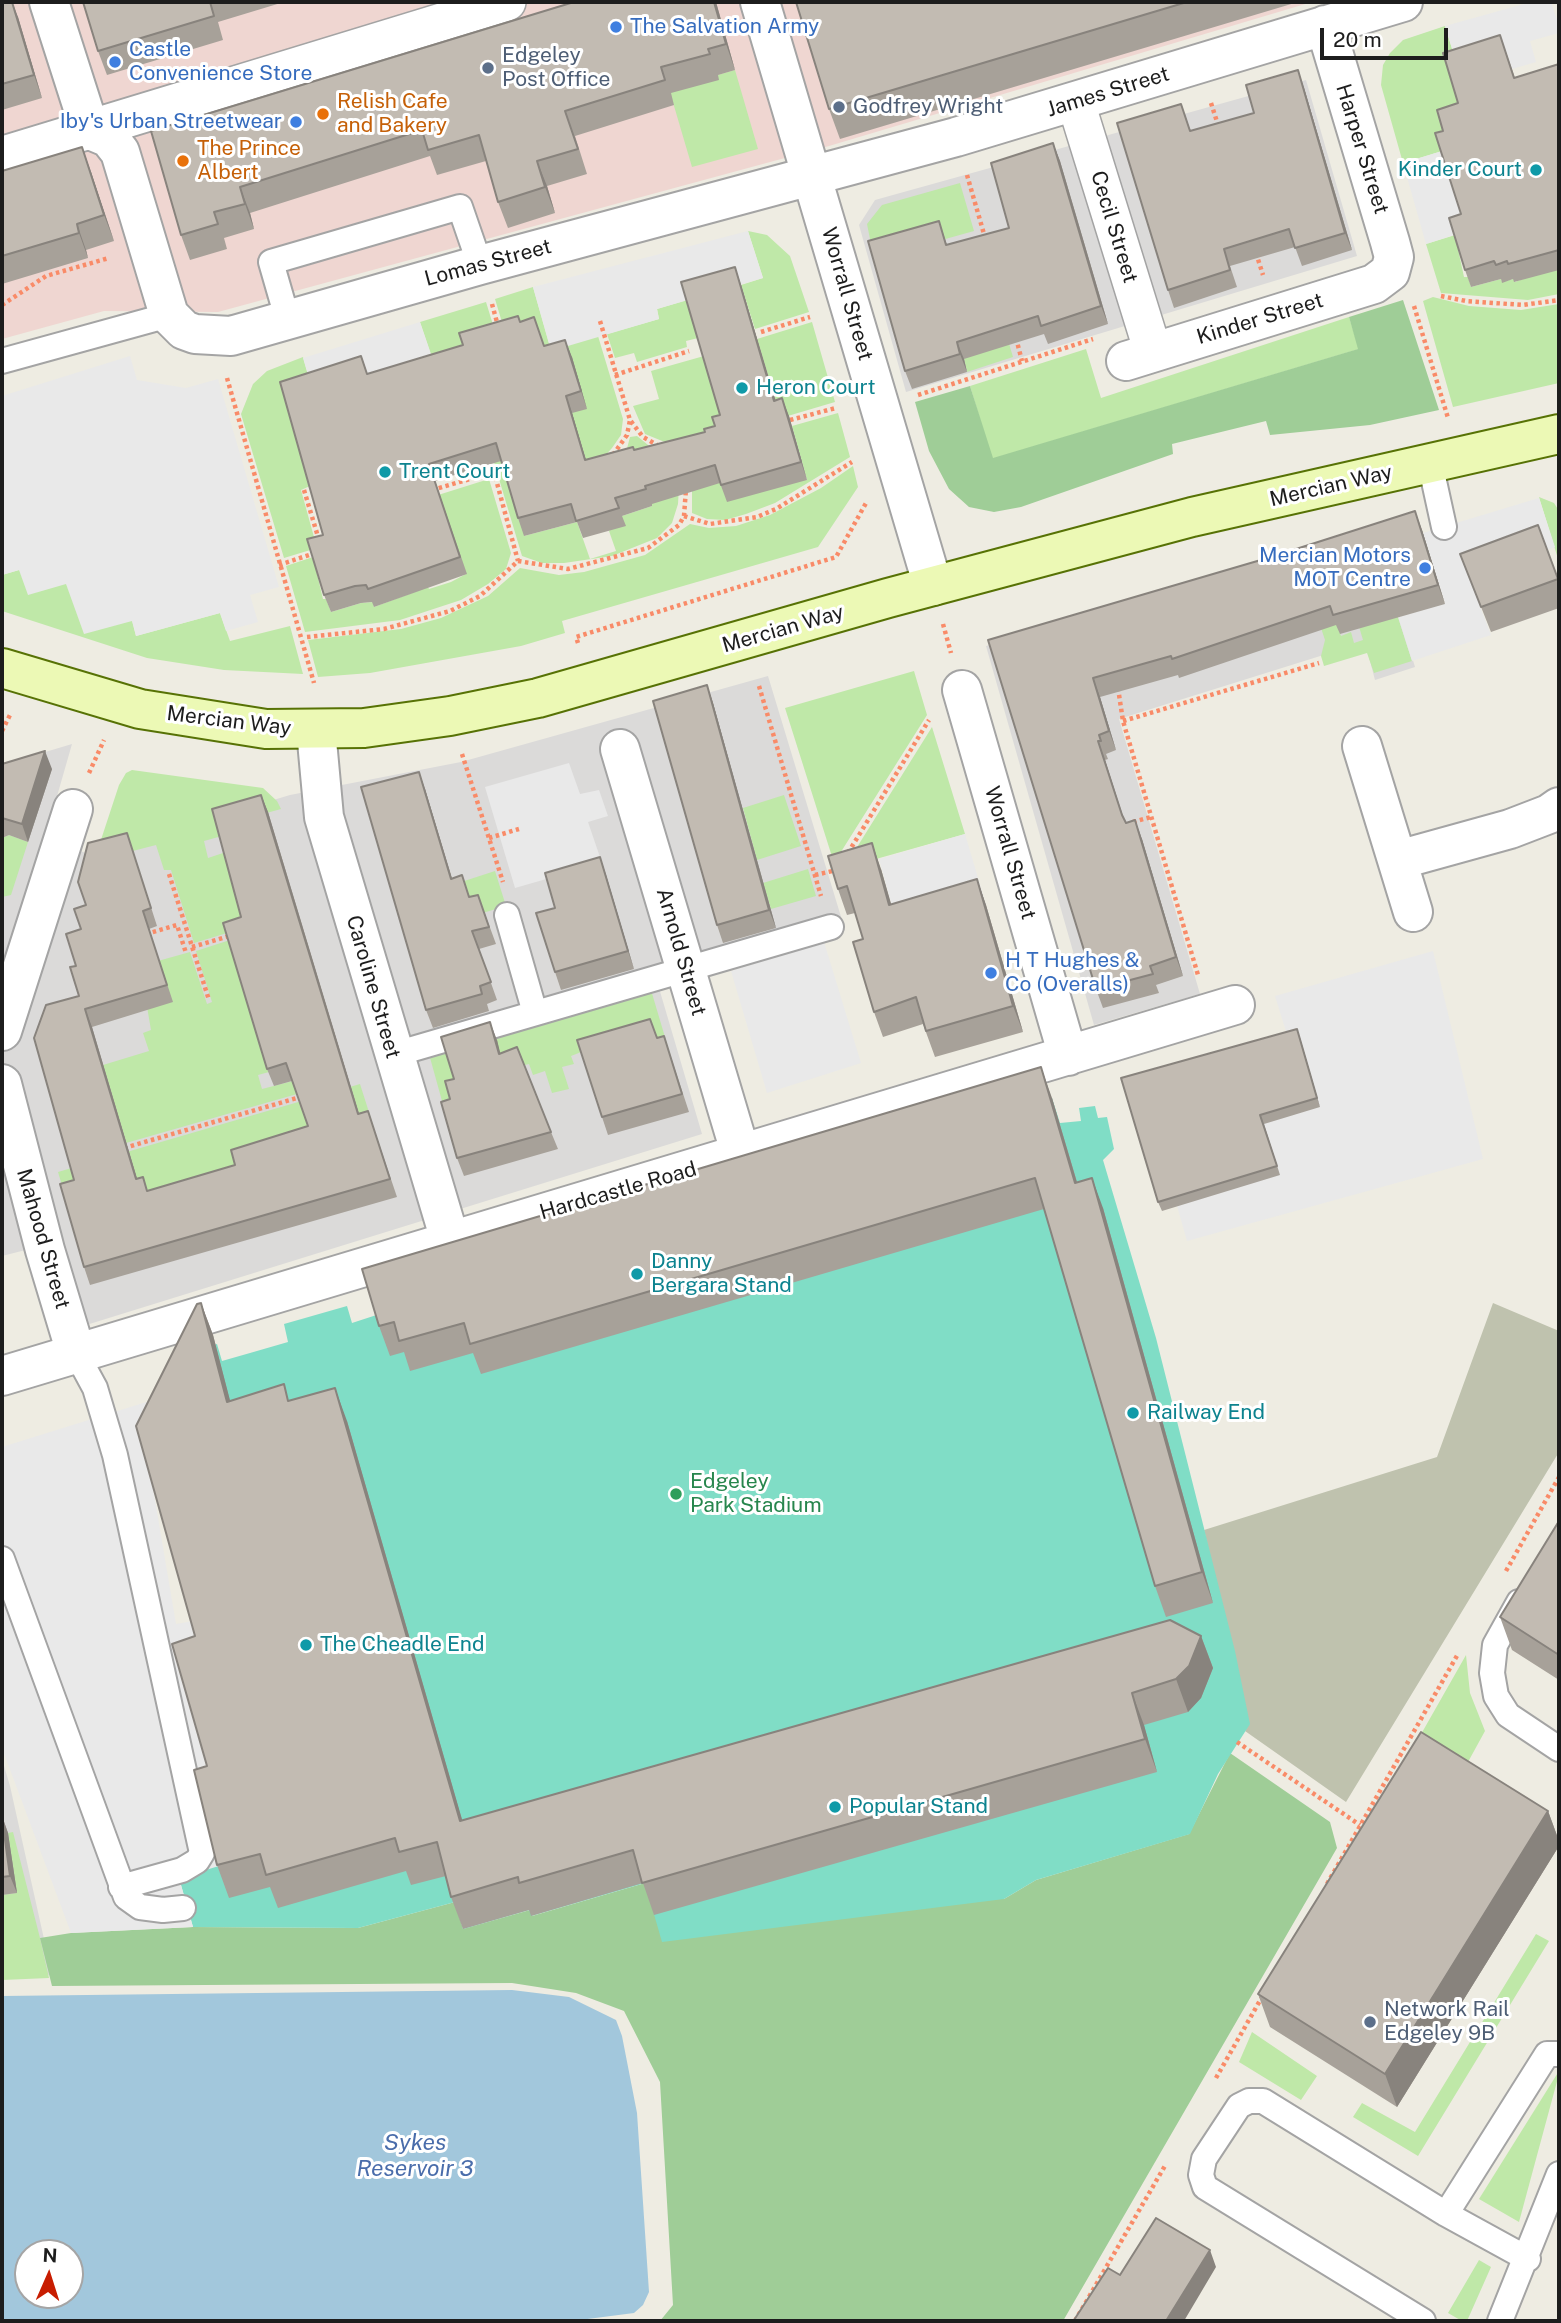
<!DOCTYPE html>
<style>
body{margin:0}
#map{position:relative;width:1561px;height:2323px;overflow:hidden;background:#eeece2;font-family:"Public Sans",sans-serif}
canvas{display:block}
.frame{position:absolute;inset:0;border:4px solid #1d1d1d;pointer-events:none}
.north{position:absolute;left:14px;top:2239px;width:70px;height:70px;box-sizing:border-box;background:#fff;border:2px solid #a5a5a5;border-radius:50%;rotate:3deg;font-size:19px;font-weight:700;line-height:28px;text-align:center;color:#1d1d1d}
.north::after{content:'';display:block;margin:auto;width:24px;height:32px;background:#c81d01;clip-path:polygon(50% 0,100% 100%,50% 72%,0 100%)}
.scale{position:absolute;left:1320px;top:28px;width:128px;height:32px;box-sizing:border-box;border:4px solid #1d1d1d;border-top:0;padding-left:9px;font-size:21px;line-height:24px;white-space:nowrap;color:#1d1d1d;-webkit-text-stroke:5px #fff;paint-order:stroke}
</style>
<div id="map">
<canvas width="1561" height="2323"></canvas>
<div class="frame"></div>
<div class="north">N</div>
<div class="scale">20 m</div>
</div>
<script>
const c = document.querySelector('canvas').getContext('2d');
c.lineJoin = 'round';
function fillPath(path, color) { c.fillStyle = color; c.fill(path, 'evenodd'); }
const poly = rows => new Path2D(rows.map(r => 'M' + r).join(''));
function strokePath(path, color, width, dash) { c.strokeStyle = color; c.lineWidth = width; c.lineCap = dash ? 'butt' : 'round'; c.setLineDash(dash || []); c.stroke(path); }
function label(font, color, halo, rows, align = 'center') {
  c.font = font + ' "Public Sans",sans-serif'; c.lineWidth = 6; c.setLineDash([]); c.textBaseline = 'middle'; c.strokeStyle = halo; c.fillStyle = color; for (const [text, x, y, turn = 0] of rows) {
    c.save(); c.translate(x, y); c.rotate((+turn || 0) * Math.PI / 180); c.textAlign = isNaN(turn) ? turn : align; if (halo) c.strokeText(text, 0, 0); c.fillText(text, 0, 0); c.restore();
  }
}
fillPath(poly([
 [1306,80,1357,256,906,392,859,225,875,200],
 [1376,538,1415,667,1375,680,1365,642,1119,719,1200,994,1094,1025,986,646],
 [768,676,845,930,659,988,702,1134,83,1326,61,1241,2,1256,2,765,72,744,45,838,91,855,290,795,461,762],
 [2,1759,10,1786,52,1975,2,1978]
]), '#dbdad9');
fillPath(poly([
 [2,2,1312,2,829,146,218,312,104,311,2,339]
]), '#efd6d1');
fillPath(poly([
 [1493,1303,1559,1331,1559,1452,1346,1802,1245,1731,1249,1724,1204,1530,1437,1457]
]), '#bfc2ae');
fillPath(poly([
 [1445,26,1458,68,1465,121,1449,149,1403,163,1381,85,1383,65,1390,53,1403,40],
 [735,70,758,149,692,167,669,89],
 [960,183,974,231,874,259,867,224,882,205],
 [748,231,767,235,790,256,809,312,755,329,741,285,763,278],
 [1455,235,1464,277,1468,277,1471,287,1501,279,1502,282,1513,279,1515,282,1559,265,1559,294,1528,300,1441,293,1426,244],
 [533,287,551,350,598,336,623,419,621,435,612,448,601,460,588,467,507,339,495,299],
 [1433,297,1469,306,1521,310,1559,304,1559,383,1453,407,1423,301],
 [687,300,698,338,686,341,687,347,637,362,634,353,615,358,607,334,659,319,657,309],
 [486,302,498,341,445,397,420,322],
 [1349,317,1359,349,992,459,970,386,1086,349,1101,398],
 [1002,320,1013,357,967,372,964,359],
 [812,322,835,402,781,418,757,339],
 [704,356,727,433,672,445,645,434,633,406,659,399,651,371],
 [303,357,313,392,310,486,301,490,317,548,284,558,241,414,253,384,267,371],
 [838,413,850,457,775,503,746,514,725,520,707,519,692,513,692,467,807,480,792,426],
 [637,436,680,471,678,504,672,523,657,538,612,556,564,563,542,563,522,556,491,452,526,442,524,536,577,522,590,559,616,551,609,531,622,516,652,506,625,456,630,437],
 [853,466,858,487,818,547,562,621,565,633,521,646,370,673,318,677,308,640,401,629,441,618,488,596,520,568,559,575,584,572,645,555,690,524,709,528,736,526,770,515,821,488],
 [489,479,511,553,506,569,488,584,461,600,400,620,305,632,286,566,313,557,323,599,326,599,331,612,361,603,373,602,374,607,428,587,429,589,451,582,466,574,455,540,419,501],
 [1539,497,1554,503,1559,511,1559,562],
 [1338,556,1398,617,1412,661,1374,673,1367,653,1324,666,1321,656,1325,640,1319,622,1334,617,1341,636,1351,632,1354,643,1363,640],
 [19,570,66,583,132,620,136,636,220,613,230,641,290,626,303,674,224,670,147,658,2,611,2,575],
 [914,671,927,715,834,863,785,708],
 [932,727,965,834,844,868],
 [132,770,263,788,277,801,281,809,219,826,222,836,204,841,208,858,226,852,247,927,194,943,171,870,164,870,156,845,94,861,119,785,126,773],
 [784,795,801,846,757,860,743,808],
 [9,835,28,842,11,895,2,897,2,838],
 [808,869,816,896,771,909,763,883],
 [495,871,506,906,476,915,455,884],
 [230,940,269,1072,258,1075,262,1089,293,1081,297,1094,126,1143,103,1065,149,1051,143,1033,151,1030,140,966,190,952,207,1004,212,1002,196,951],
 [651,990,670,1054,589,1049,571,1056,574,1064,562,1067,569,1089,552,1093,545,1071,533,1075,529,1064,521,1066,447,1119,429,1054],
 [360,1084,374,1128,242,1183,67,1202,58,1172],
 [1466,1655,1470,1693,1485,1731,1468,1762,1420,1736],
 [13,1832,40,1938,49,1978,2,1980,2,1895,16,1893,8,1833],
 [1536,1934,1549,1941,1418,2156,1353,2117,1362,2103,1415,2132],
 [1252,2032,1317,2076,1301,2100,1239,2062],
 [1559,2071,1559,2074,1519,2222,1479,2199],
 [1479,2260,1491,2267,1467,2321,1462,2321,1448,2313]
]), '#bfe8a8');
fillPath(poly([
 [1403,300,1439,410,1370,425,1270,435,1266,421,1172,444,1173,454,1021,507,994,512,969,507,949,489,929,451,915,402,970,386,993,458,1358,349,1349,317],
 [1230,1753,1330,1822,1337,1848,1063,2321,660,2321,673,2305,660,2082,624,2011,576,1993,512,1983,52,1986,40,1938,71,1933,193,1927,358,1928,455,1902,463,1929,530,1910,532,1916,645,1883,1004,1899,1036,1880,1189,1834]
]), '#9fcd97');
fillPath(poly([
 [1052,1098,1060,1123,1081,1121,1079,1108,1095,1106,1098,1118,1107,1117,1114,1149,1103,1160,1156,1338,1235,1651,1250,1724,1218,1774,1190,1834,1036,1880,1004,1899,662,1942,645,1883,531,1916,529,1910,463,1929,455,1902,358,1928,193,1927,179,1878,206,1669,176,1357,217,1344,222,1361,250,1353,288,1342,284,1324,347,1306,352,1323,918,1138]
]), '#80ddc6');
fillPath(poly([
 [1531,2,1551,2,1559,26,1559,33,1530,41,1536,62,1512,69,1507,54,1458,68,1445,26],
 [1442,151,1489,224,1426,244,1403,163],
 [748,231,763,278,657,309,659,319,551,351,533,287],
 [420,322,431,354,313,392,303,358],
 [130,356,137,380,186,388,218,379,279,587,250,595,258,622,226,631,220,613,136,636,132,621,84,634,66,584,28,595,19,570,2,575,2,396],
 [1539,498,1555,547,1470,580,1491,635,1412,661,1398,617,1445,603,1423,533],
 [569,763,580,794,599,790,608,816,588,822,602,863,515,888,485,787],
 [965,834,986,905,899,931,879,859],
 [824,942,861,1063,767,1093,731,971],
 [1433,951,1483,1159,1187,1241,1177,1206,1261,1116,1289,1041,1275,996],
 [185,1390,148,1459,176,1624,193,1621,219,1866,179,1878,193,1927,71,1933,2,1748,2,1447]
]), '#e9e9e9');
fillPath(poly([
 [512,1990,569,1997,616,2020,622,2036,637,2113,649,2292,643,2305,634,2313,572,2321,2,2321,2,1996],
 [28,2253,70,2253,70,2295,28,2295]
]), '#a2c7dc');
const service = poly([
 [288,321,271,262,460,207,480,265],
 [2,361,169,315],
 [1430,463,1444,527],
 [507,915,535,1013],
 [392,1055,831,927],
 [76,1353,95,1388,115,1455,202,1853,197,1861,182,1870,121,1887],
 [2,1559,126,1897,140,1907,163,1910,183,1908],
 [1519,1602,1495,1645,1492,1673,1496,1696,1508,1715,1559,1749],
 [1446,2214,1547,2054,1559,2054],
 [1423,2321,1205,2187,1201,2175,1204,2159,1239,2106,1249,2101,1263,2101,1446,2214,1528,2259],
 [1500,2321,1559,2174]
]);
const pedestrian = poly([
 [183,101,507,2],
 [1076,103,1153,352]
]);
const minor = poly([
 [49,2,90,130],
 [760,2,933,586],
 [90,130,109,138,120,152,169,315,184,330,195,334,231,336,480,265,956,137,1403,2],
 [2,156,183,101],
 [1126,361,1374,284,1390,272,1394,257,1390,242,1325,25],
 [962,690,1068,1056],
 [316,730,324,817,450,1240],
 [1362,746,1413,912],
 [620,749,741,1155],
 [1398,860,1510,829,1549,814,1559,807],
 [2,1031,73,809],
 [2,1084,45,1250,76,1353],
 [2,1376,1235,1005]
]);
const secondary = poly([
 [2,668,140,709,266,729,364,728,450,716,538,698,888,598,1192,517,1559,434]
]);
strokePath(service, '#a4a4a4', 28);
strokePath(pedestrian, '#a4a4a4', 40);
strokePath(minor, '#a4a4a4', 42);
strokePath(secondary, '#577205', 42);
strokePath(poly([
 [1211,103,1219,128],
 [967,175,986,241],
 [1256,253,1263,275],
 [1441,296,1466,301,1523,305,1559,300],
 [492,304,498,326],
 [2,305,46,276,109,258],
 [1414,306,1448,418],
 [600,321,630,420,643,437,659,446],
 [761,332,810,317],
 [1016,338,1022,361],
 [615,375,689,351],
 [227,378,314,683],
 [918,395,1093,339],
 [790,420,836,408],
 [613,455,627,435,630,420],
 [304,490,319,540],
 [432,490,494,472,518,561],
 [684,516,710,524,757,517,776,509,852,462],
 [518,561,568,569,648,548,679,525,684,516,686,489],
 [279,565,315,553],
 [943,624,951,653],
 [307,637,384,629,450,611,480,596,518,561],
 [578,643,576,637,836,557,866,503],
 [759,686,821,896],
 [1118,688,1123,721,1198,975],
 [1123,721,1319,663],
 [2,731,11,713],
 [462,754,503,882],
 [89,773,104,740],
 [1133,822,1151,817],
 [489,838,519,829],
 [848,853,929,720],
 [169,874,209,1000],
 [815,875,837,870],
 [146,934,177,925,186,953],
 [192,947,233,935],
 [124,1148,304,1096],
 [1506,1571,1559,1477],
 [1237,1742,1360,1825],
 [1327,1884,1458,1654],
 [1216,2078,1262,1997],
 [1075,2321,1166,2164]
]), '#f98b68', 4.5, [3.5, 3.5]);
strokePath(service, '#fff', 24);
strokePath(pedestrian, '#fff', 37);
strokePath(minor, '#fff', 38);
strokePath(secondary, '#ecf9b5', 38);
fillPath(poly([
 [2,2,18,17,42,98,2,110],
 [83,2,284,2,218,22,223,40,107,75,98,51],
 [716,2,735,70,718,75,719,80,671,93,674,105,575,136,587,174,547,186,555,213,508,228,498,202,486,161,437,175,430,156,250,213,254,229,224,238,227,249,190,260,181,235,151,131],
 [796,2,1298,2,840,139,829,109],
 [1500,35,1515,78,1559,64,1559,270,1514,282,1513,279,1502,283,1501,279,1471,287,1465,270,1461,214,1443,131],
 [1304,88,1352,250,1302,266,1295,247,1230,266,1237,287,1174,308,1168,290,1190,131,1254,113],
 [1053,143,1060,161,1108,324,1048,344,1044,334,964,359,967,372,912,389,905,371,939,221,947,245,1009,228],
 [2,171,91,172,114,241,86,250,88,258,2,284],
 [741,285,775,400,789,416,807,480,727,502,720,483,652,504,652,506,622,516,626,526,583,538,577,522,524,536,518,518,501,461,435,481,467,574,374,607,372,602,361,603,331,612,324,595,323,535,368,374,463,345,520,322,544,346,572,357,587,409,572,413,586,460,634,450,705,432,715,426,720,415],
 [1538,525,1559,583,1559,608,1491,632,1460,554],
 [1422,530,1445,604,1340,634,1336,625,1179,678,1178,675,1100,697,1116,750,1106,754,1108,759,1105,760,1124,819,1126,823,1142,839,1183,976,1156,985,1159,993,1103,1008,1096,989,988,640],
 [707,685,713,703,776,928,723,943,717,925],
 [2,764,52,769,28,842,9,835,2,838],
 [425,789,452,878,470,897,478,895,496,944,479,949,497,1000,487,1004,489,1011,433,1028,426,1010],
 [261,795,268,812,359,1113,368,1111,397,1197,90,1285,84,1267,74,1180,79,996,76,966,81,929,86,905,133,851,157,926,149,929,173,1002,92,1027,137,1178,148,1191,235,1165,308,1126,292,1081,274,1086,267,1069,241,917],
 [600,857,606,875,634,969,561,990,555,972,555,908],
 [881,869,891,905,977,879,986,905,1023,1032,935,1057,923,1024,883,1037,874,1012,863,939,855,913,847,915,838,889],
 [657,1038,670,1054,689,1112,608,1135,602,1117],
 [1300,1038,1320,1107,1264,1124,1280,1175,1162,1211,1158,1202],
 [497,1040,500,1054,551,1132,558,1149,464,1176,457,1158,454,1079],
 [1052,1098,1077,1182,1103,1208,1213,1603,1166,1617,1155,1586,1044,1209,481,1374,473,1353,410,1371,404,1352,390,1356,379,1326],
 [201,1303,213,1335,230,1401,290,1400,347,1421,462,1820,1201,1636,1213,1668,1201,1698,1188,1712,1144,1725,1157,1772,654,1915,643,1883,531,1916,529,1910,463,1929,451,1897,446,1876,411,1885,406,1871,278,1908,270,1887,229,1898,217,1865,195,1636],
 [1559,1521,1559,1680,1512,1650,1500,1617],
 [1548,1811,1559,1841,1559,1846,1397,2107,1270,2027,1258,1994],
 [2,1816,8,1833,17,1893,2,1895]
]), '#a7a199');
fillPath(poly([
 [12,2,18,17,42,98,34,75],
 [714,2,716,2,735,70,726,44],
 [1298,70,1304,88,1352,250,1345,233],
 [1053,143,1060,161,1108,324,1101,306],
 [82,147,91,172,114,241,104,215],
 [537,161,547,186,555,213,545,187],
 [240,187,250,213,254,229,245,204],
 [77,224,86,250,88,258,79,233],
 [735,267,741,285,781,418,774,401],
 [565,340,572,357,587,409,581,391],
 [957,342,964,359,967,372,960,354],
 [566,396,572,413,591,478,585,460],
 [782,398,789,416,807,480,801,462],
 [1415,511,1422,530,1445,604,1438,585],
 [1093,678,1100,697,1116,750,1109,731],
 [707,685,713,703,776,928,769,910],
 [1098,741,1105,760,1128,834,1122,815],
 [45,751,52,769,28,842,22,824],
 [419,772,425,789,457,896,451,879],
 [261,795,268,812,364,1131,358,1114],
 [1135,820,1142,839,1183,976,1176,957],
 [872,843,881,869,899,931,889,905],
 [600,857,606,875,634,969,628,951],
 [977,879,986,905,1023,1032,1013,1006],
 [85,1009,92,1027,142,1196,136,1179],
 [490,1022,497,1040,505,1072,499,1054],
 [1297,1029,1300,1038,1320,1107,1317,1098],
 [1041,1067,1052,1098,1086,1213,1075,1183],
 [1092,1178,1103,1208,1213,1603,1202,1572],
 [201,1303,213,1335,239,1435,227,1402],
 [335,1388,347,1421,472,1854,460,1821],
 [1201,1636,1213,1668,1201,1698,1188,1712,1176,1679],
 [1132,1693,1144,1725,1157,1772,1145,1739],
 [1548,1811,1559,1841,1559,1846,1397,2107,1385,2074],
 [2,1816,8,1833,17,1893,10,1876],
 [1210,2250,1216,2267,1184,2321,1166,2321]
]), '#88837d');
const building = poly([
 [2,2,12,2,34,75,2,84,2,2],
 [83,2,210,2,214,16,98,51,83,2],
 [574,2,714,2,726,44,708,49,710,54,661,67,665,80,565,111,578,149,537,161,545,187,498,202,479,135,428,150,422,130,240,187,245,204,214,212,218,224,181,235,151,131,574,2],
 [796,2,1187,2,829,109,796,2],
 [1500,35,1514,78,1559,64,1559,250,1508,264,1507,261,1496,265,1494,261,1465,270,1449,218,1461,214,1435,133,1443,131,1437,110,1458,103,1443,53,1500,35],
 [1298,70,1345,233,1295,248,1289,229,1224,249,1230,270,1168,290,1117,123,1181,104,1190,131,1254,113,1246,85,1298,70],
 [1053,143,1101,306,1041,326,1038,316,957,342,960,354,905,371,868,241,939,221,946,245,1009,228,991,163,1053,143],
 [82,147,104,215,77,224,79,233,2,256,2,171,82,147],
 [735,267,774,401,782,398,801,462,721,485,715,465,645,486,646,489,615,498,619,508,576,521,571,504,518,518,496,443,429,464,460,557,368,589,366,585,355,586,324,595,307,539,323,535,280,382,361,356,367,374,463,345,459,333,518,316,520,322,534,317,544,346,565,340,581,391,566,396,585,460,633,447,634,450,705,432,704,429,715,426,712,417,720,415,681,282,735,267],
 [1415,511,1438,585,1333,615,1330,606,1172,659,1171,656,1093,678,1109,731,1099,735,1101,741,1098,741,1122,815,1126,823,1135,820,1176,957,1150,966,1153,974,1096,989,988,640,1271,557,1415,511],
 [1538,525,1558,579,1481,607,1460,554,1538,525],
 [707,685,769,910,717,925,653,701,707,685],
 [45,751,22,824,2,818,2,764,45,751],
 [419,772,451,879,462,875,469,897,478,895,489,927,472,931,491,982,480,986,482,994,426,1010,361,787,419,772],
 [261,795,358,1114,368,1111,390,1179,84,1267,60,1184,74,1180,34,1038,46,1005,79,996,70,967,76,966,66,934,81,929,74,909,86,905,78,882,88,843,127,833,151,908,143,911,167,985,85,1009,136,1179,143,1177,147,1191,235,1165,231,1150,308,1126,286,1063,267,1069,223,923,241,917,212,809,261,795],
 [872,843,889,905,977,879,1013,1006,926,1031,916,997,874,1012,853,942,863,939,847,886,838,889,828,856,872,843],
 [600,857,628,951,555,972,536,913,555,908,545,873,600,857],
 [650,1019,657,1038,664,1036,682,1094,602,1117,577,1040,650,1019],
 [490,1022,499,1054,517,1047,551,1132,457,1158,441,1102,450,1099,445,1081,454,1079,441,1037,490,1022],
 [1297,1029,1317,1098,1260,1115,1277,1166,1158,1202,1121,1078,1297,1029],
 [1041,1067,1075,1183,1092,1178,1202,1572,1155,1586,1035,1178,470,1344,464,1323,399,1341,394,1322,379,1326,362,1269,1041,1067],
 [201,1303,227,1402,284,1384,288,1401,335,1388,460,1821,1170,1620,1201,1636,1189,1666,1176,1679,1132,1693,1145,1739,642,1883,633,1850,519,1883,518,1877,451,1897,437,1842,399,1852,395,1838,266,1875,260,1854,217,1865,194,1770,207,1766,172,1644,195,1636,136,1426,197,1304,201,1303],
 [1559,1521,1559,1655,1500,1617,1559,1521],
 [1421,1732,1548,1811,1385,2074,1258,1994,1421,1732],
 [2,1818,10,1876,2,1877,2,1818],
 [1156,2218,1210,2250,1166,2321,1076,2321,1074,2320,1108,2268,1120,2275,1156,2218]
]);
fillPath(building, '#c2bbb2');
strokePath(building, '#88837d', 2);
for (const [x, y, r, color] of [
 [616,27,7,"#3f7fe0"],
 [115,62,7,"#3f7fe0"],
 [488,68,7,"#5c6f8a"],
 [839,107,7,"#5c6f8a"],
 [323,114,7,"#e8710a"],
 [296,122,7,"#3f7fe0"],
 [183,161,7,"#e8710a"],
 [1536,170,7,"#0f9aa8"],
 [742,388,7,"#0f9aa8"],
 [385,472,7,"#0f9aa8"],
 [1425,568,7,"#3f7fe0"],
 [991,973,7,"#3f7fe0"],
 [637,1274,7,"#0f9aa8"],
 [1133,1413,7,"#0f9aa8"],
 [676,1494,7,"#2e9e5b"],
 [306,1645,7,"#0f9aa8"],
 [835,1807,7,"#0f9aa8"],
 [1370,2022,7,"#5c6f8a"]
]) { const dot = new Path2D(); dot.arc(x, y, r, 0, 2 * Math.PI); c.fillStyle = color; c.fill(dot); strokePath(dot, '#fff', 2.5); }
label('21px', '#366cbe', '#fff', [
 ["The Salvation Army",630,27],
 ["Castle",129,50],
 ["Convenience Store",129,74],
 ["Iby's Urban Streetwear",282,122,"right"],
 ["Mercian Motors",1411,556,"right"],
 ["MOT Centre",1411,580,"right"],
 ["H T Hughes &",1005,961],
 ["Co (Overalls)",1005,985]
], 'left');
label('21px', '#4e5e75', '#fff', [
 ["Edgeley",502,56],
 ["Post Office",502,80],
 ["Godfrey Wright",853,107],
 ["Network Rail",1384,2010],
 ["Edgeley 9B",1384,2034]
], 'left');
label('21px', '#1d1d1d', '#fff', [
 ["James Street",1108,92,-17],
 ["Harper Street",1362,149,73],
 ["Cecil Street",1114,227,73],
 ["Lomas Street",488,263,-15],
 ["Worrall Street",847,294,74],
 ["Kinder Street",1260,319,-17],
 ["Mercian Way",1331,486,-13],
 ["Mercian Way",783,629,-16],
 ["Mercian Way",229,721,7],
 ["Worrall Street",1010,853,74],
 ["Arnold Street",681,952,74],
 ["Caroline Street",373,987,74],
 ["Hardcastle Road",618,1191,-16],
 ["Mahood Street",43,1239,74]
]);
label('21px', '#c56008', '#fff', [
 ["Relish Cafe",337,102],
 ["and Bakery",337,126],
 ["The Prince",197,149],
 ["Albert",197,173]
], 'left');
label('21px', '#0d838f', '#fff', [
 ["Kinder Court",1522,170,"right"],
 ["Heron Court",756,388],
 ["Trent Court",399,472],
 ["Danny",651,1262],
 ["Bergara Stand",651,1286],
 ["Railway End",1147,1413],
 ["The Cheadle End",320,1645],
 ["Popular Stand",849,1807]
], 'left');
label('21px', '#27864d', '#fff', [
 ["Edgeley",690,1482],
 ["Park Stadium",690,1506]
], 'left');
label('italic 23px', '#4a6dab', '#fff', [
 ["Sykes",415,2143],
 ["Reservoir 3",415,2169]
]);
</script>
